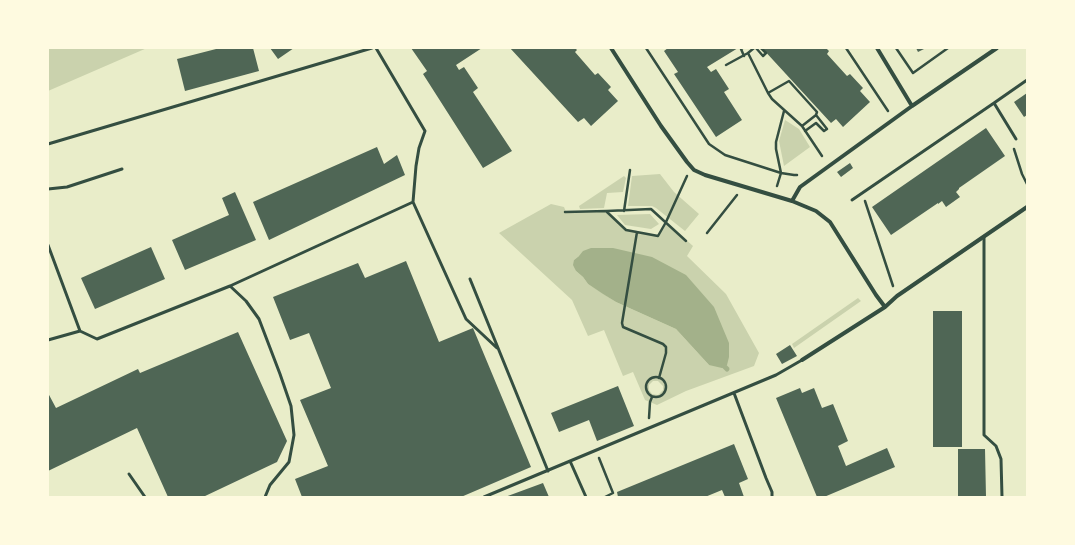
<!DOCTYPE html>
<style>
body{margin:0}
#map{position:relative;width:1075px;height:545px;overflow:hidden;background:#e9edc9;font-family:Manrope,sans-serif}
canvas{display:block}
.frame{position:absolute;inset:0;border:49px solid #fefae0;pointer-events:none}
</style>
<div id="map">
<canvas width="1075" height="545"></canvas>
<div class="frame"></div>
</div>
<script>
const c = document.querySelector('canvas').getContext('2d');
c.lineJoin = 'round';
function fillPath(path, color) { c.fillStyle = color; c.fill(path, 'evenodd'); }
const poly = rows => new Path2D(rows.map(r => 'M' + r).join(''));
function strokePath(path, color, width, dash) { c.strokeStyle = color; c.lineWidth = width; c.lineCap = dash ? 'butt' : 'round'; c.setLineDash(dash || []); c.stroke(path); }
fillPath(poly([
 [48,48,147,48,48,91],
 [785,120,799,129,810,147,784,166,779,141],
 [660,174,674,192,699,214,685,231,656,208,652,206,628,206,632,176],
 [624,176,626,178,623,192,607,193,604,208,580,209,579,206],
 [551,204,564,207,566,212,607,211,626,230,657,236,666,222,693,246,687,256,726,294,759,353,754,366,686,391,657,405,645,400,633,372,623,376,604,330,588,336,572,300,499,233],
 [579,256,726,365,709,365,676,329,616,302,588,284,583,277,576,271,574,260],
 [653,381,658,381,663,386,663,390,658,395,652,394,649,390,649,385],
 [650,214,659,224,651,229,625,225,617,215],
 [858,298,861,301,794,348,792,344]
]), '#cad2ad');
fillPath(poly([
 [591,248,613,248,652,257,686,275,714,307,729,343,729,357,727,365,722,368,709,365,676,329,616,302,603,294,588,284,583,277,576,271,573,265,574,260,579,256,583,251]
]), '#a3b18a');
strokePath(poly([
 [724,366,727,369]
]), '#a3b18a', 5);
fillPath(poly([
 [220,48,253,48,259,71,185,91,177,59],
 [270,48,294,48,278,59],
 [411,48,482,48,456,65,459,70,464,67,478,88,473,92,512,151,483,168,423,74,427,71],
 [510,48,575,48,577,50,575,52,595,75,598,73,611,87,608,90,618,101,591,126,584,118,578,122],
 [668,48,738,48,707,67,711,72,716,69,729,89,724,92,742,120,716,137,674,74,678,72,664,51],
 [762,48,826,48,829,51,827,54,847,76,850,74,863,88,860,91,870,102,843,127,836,119,831,123],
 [916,48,926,48,918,52],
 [1027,93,1027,115,1024,117,1014,102],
 [986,128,1005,156,959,188,959,189,956,192,960,197,946,207,942,201,938,204,938,203,891,235,872,207],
 [377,147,384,164,397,155,405,175,269,240,253,202],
 [850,163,853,168,841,177,837,172],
 [235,192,256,240,185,270,172,240,229,215,222,198],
 [151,247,165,279,95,309,81,278],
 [406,261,439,342,473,328,531,467,461,497,302,497,295,479,328,466,300,400,331,388,309,333,290,340,273,297,358,263,365,278],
 [933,311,962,311,962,447,933,447],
 [238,332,287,441,277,462,203,497,168,497,137,428,48,471,48,393,56,408,138,369,140,373],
 [790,345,797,356,782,364,776,354],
 [618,386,634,426,597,441,589,420,559,432,551,413],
 [800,388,802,393,814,388,822,408,833,404,848,441,838,446,846,466,887,448,895,467,824,497,817,497,776,398],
 [734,444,748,479,739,483,744,497,725,497,722,490,705,497,618,497,617,492],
 [958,449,985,449,986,497,958,497],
 [543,483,549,497,505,497]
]), '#4f6655');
strokePath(poly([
 [646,48,709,144,725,155,781,173,794,175,797,175],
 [743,48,741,49,744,56],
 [756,48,763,56,766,53,761,48],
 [846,48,888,111],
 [896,48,913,73,948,48],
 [748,53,754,48],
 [726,65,748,53,768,93,772,99,802,126,822,156],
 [768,93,789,81,817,112,816,115,827,129,824,131,816,123,805,131],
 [802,126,816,115],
 [1014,149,1022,174,1027,184],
 [777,186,781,173,776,149,776,142,784,111],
 [865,201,893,286],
 [624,211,630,170],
 [565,212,607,211,651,209,686,241],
 [607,212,626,230,658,236,666,222,687,176],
 [637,232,622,323,623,327,663,344,666,347,666,353,659,378],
 [707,233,737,195],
 '646 387a10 10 0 1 1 20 0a10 10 0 1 1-20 0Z',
 [649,418,650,402,652,397],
 [599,458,613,493,605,497]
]), '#344e41', 2.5);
strokePath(poly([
 [1016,139,994,103,1027,80],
 [48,144,372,48],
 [48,189,67,187,122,169],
 [852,200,994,103],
 [413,202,466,319,497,348],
 [984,237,984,435,996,446,1001,459,1002,497],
 [48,245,80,331],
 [470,279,548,471],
 [230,286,413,202,416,166,419,148,425,131,376,48],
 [48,340,80,331,97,339,230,286,246,301,259,319,280,374,291,406,294,435,289,462,270,485,265,497],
 [734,393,766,478,772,492,772,497],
 [570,461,586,497],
 [129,474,145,497],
 [484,497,776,375,802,360]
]), '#344e41', 3);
strokePath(poly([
 [611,48,661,126,687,162,694,170,705,175,792,201,816,211,830,222,876,295,885,307],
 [877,48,912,106],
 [792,201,800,187,912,106,997,48],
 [802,360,885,307,897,296,1027,207]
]), '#344e41', 4);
</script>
